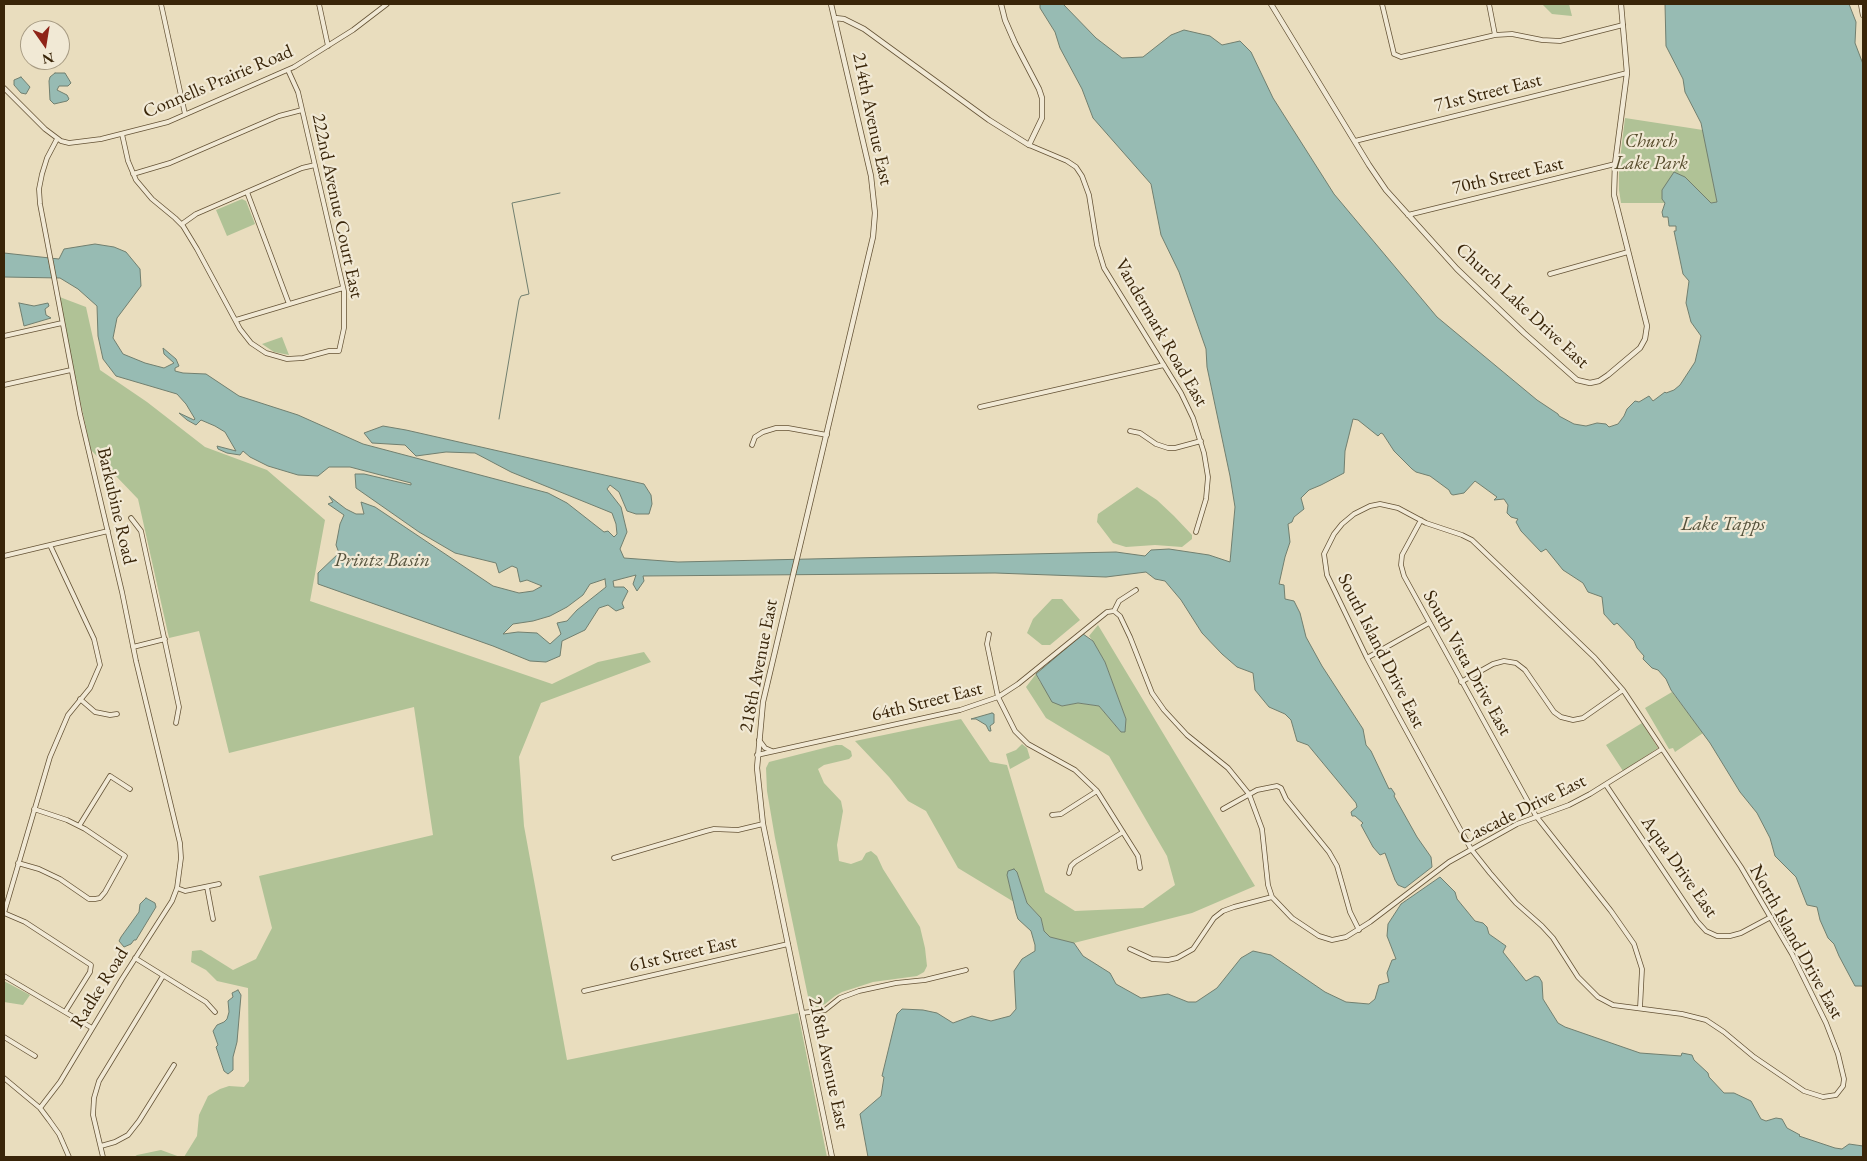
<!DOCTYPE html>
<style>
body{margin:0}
#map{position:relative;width:1867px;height:1161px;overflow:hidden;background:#e9ddbe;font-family:"EB Garamond",serif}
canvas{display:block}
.frame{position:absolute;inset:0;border:5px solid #392509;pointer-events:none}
.north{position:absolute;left:20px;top:20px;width:50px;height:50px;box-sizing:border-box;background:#f1e9d5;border:1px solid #a79b83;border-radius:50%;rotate:167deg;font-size:14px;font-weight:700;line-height:20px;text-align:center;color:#392509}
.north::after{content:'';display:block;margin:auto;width:18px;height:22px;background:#8f2418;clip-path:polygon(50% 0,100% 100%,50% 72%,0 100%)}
</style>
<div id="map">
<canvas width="1867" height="1161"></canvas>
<div class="frame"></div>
<div class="north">N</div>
</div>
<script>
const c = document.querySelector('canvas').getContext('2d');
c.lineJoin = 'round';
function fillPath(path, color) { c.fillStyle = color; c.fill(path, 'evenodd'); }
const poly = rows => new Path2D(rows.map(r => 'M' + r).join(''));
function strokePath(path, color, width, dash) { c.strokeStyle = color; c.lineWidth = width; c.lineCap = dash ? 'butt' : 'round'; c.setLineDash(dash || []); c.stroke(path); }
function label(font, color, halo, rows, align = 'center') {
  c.font = font + ' "EB Garamond",serif'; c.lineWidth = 4.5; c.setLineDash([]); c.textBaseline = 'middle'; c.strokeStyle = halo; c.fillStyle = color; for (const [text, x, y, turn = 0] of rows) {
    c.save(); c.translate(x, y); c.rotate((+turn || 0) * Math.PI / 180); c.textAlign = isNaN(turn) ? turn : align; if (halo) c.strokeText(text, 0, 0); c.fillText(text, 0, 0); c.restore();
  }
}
fillPath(poly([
 [1542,4,1569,4,1572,16,1552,14],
 [1625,118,1703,130,1717,202,1711,203,1685,177,1665,203,1621,203,1619,190,1619,168],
 [242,199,246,201,255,224,227,236,216,210],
 [57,296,86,307,100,370,147,402,205,447,267,470,325,520,310,601,552,684,598,662,644,652,651,662,541,703,519,757,524,826,567,1060,798,1013,827,1157,184,1157,197,1136,199,1115,208,1096,220,1089,229,1086,244,1087,249,1081,248,988,217,981,206,970,191,962,192,951,201,950,233,970,256,959,272,928,259,876,433,835,414,707,229,753,199,631,169,638,138,499,91,450],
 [282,337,289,355,274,352,262,344],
 [1137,487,1157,500,1174,516,1192,535,1192,539,1182,547,1155,545,1126,547,1113,543,1097,522,1098,514],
 [1052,599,1062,599,1080,620,1050,645,1042,645,1027,633,1033,619],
 [1098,625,1255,886,1192,913,1074,943,1050,937,1044,931,1041,918,1027,903,1017,872,1007,875,1014,902,958,868,926,811,908,801,889,777,855,741,961,719,990,762,1007,765,1045,892,1075,911,1143,908,1175,885,1167,856,1109,756,1046,718,1026,687,1036,674,1040,682,1062,706,1078,703,1099,706,1121,732,1126,719,1105,662,1093,641,1089,636],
 [1672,692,1703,733,1675,752,1673,748,1669,749,1645,708],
 [1642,723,1658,748,1623,771,1606,745],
 [1022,744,1027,748,1030,758,1010,769,1006,754,1016,750],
 [836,745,842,745,851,751,852,756,849,759,824,765,818,769,824,783,841,801,843,811,837,845,839,861,851,864,862,860,866,853,871,851,877,856,883,869,920,927,925,948,927,966,924,972,917,976,873,982,842,992,835,996,825,1004,817,1007,810,1006,775,838,767,791,766,768,769,762],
 [4,981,30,995,23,1005,4,1002],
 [161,1150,180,1157,134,1157,137,1155]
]), '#b0c296');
const water = poly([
 [1040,4,1063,4,1096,38,1122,58,1143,57,1171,35,1184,30,1210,36,1222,45,1240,41,1251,52,1273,98,1334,194,1437,317,1537,400,1558,414,1559,416,1574,424,1586,426,1597,423,1606,424,1609,427,1618,424,1624,416,1627,409,1635,401,1639,402,1649,396,1653,401,1665,392,1666,393,1674,390,1680,385,1695,362,1701,336,1691,322,1686,303,1689,281,1683,274,1674,231,1676,231,1676,226,1669,226,1668,217,1663,217,1662,212,1665,203,1662,199,1662,190,1674,172,1685,177,1711,203,1717,202,1701,123,1685,92,1683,79,1666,46,1665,4,1849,4,1856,22,1855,43,1863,64,1863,988,1862,986,1855,986,1839,956,1834,944,1828,938,1820,920,1817,907,1807,905,1796,877,1775,856,1770,838,1757,813,1740,792,1710,743,1671,690,1666,679,1658,670,1652,668,1643,659,1644,656,1637,648,1634,641,1617,623,1614,625,1604,614,1602,597,1588,592,1583,583,1563,570,1546,549,1541,552,1521,531,1516,522,1518,519,1511,517,1507,513,1508,505,1504,499,1494,500,1497,497,1475,481,1464,493,1453,495,1451,494,1449,490,1430,476,1416,472,1412,469,1394,451,1383,434,1381,433,1378,436,1358,420,1353,419,1345,451,1344,473,1321,485,1309,490,1301,498,1304,509,1294,517,1292,522,1288,524,1290,542,1285,557,1279,584,1284,585,1285,599,1294,601,1300,613,1306,637,1322,666,1363,729,1366,745,1371,751,1389,789,1391,788,1395,794,1394,796,1417,837,1431,857,1432,867,1405,888,1398,885,1395,880,1385,853,1380,855,1373,847,1361,825,1363,823,1355,816,1352,816,1351,812,1357,807,1356,803,1308,745,1297,741,1291,720,1285,714,1269,707,1255,690,1253,673,1237,667,1222,654,1202,633,1181,600,1165,581,1155,579,1146,572,1106,577,995,573,643,576,644,581,637,591,633,584,636,575,613,581,614,587,624,587,628,591,622,603,624,608,616,611,608,605,599,608,585,630,562,641,560,656,546,662,530,661,493,646,318,584,318,573,339,553,336,545,340,524,344,515,328,504,333,502,329,496,346,509,356,514,364,514,361,502,375,507,493,586,519,593,533,591,542,586,527,580,520,582,517,568,512,566,499,573,496,563,455,553,419,532,356,488,355,474,364,474,411,485,411,483,350,467,329,467,318,476,298,475,268,466,250,457,243,451,240,455,227,453,218,449,217,446,236,451,225,432,215,426,201,420,196,425,187,420,179,413,194,420,195,419,186,404,177,394,116,376,103,359,98,336,97,306,78,289,60,278,4,277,4,253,59,259,64,249,95,244,114,247,126,252,140,269,141,286,117,318,113,338,123,354,145,363,164,368,174,363,164,354,163,348,176,359,179,366,175,368,175,371,183,373,206,374,239,396,298,415,363,444,548,493,567,503,604,532,608,531,614,537,617,534,616,524,612,513,511,472,475,453,446,452,416,456,405,445,372,443,364,433,383,426,406,430,644,484,651,495,652,504,649,514,636,514,627,511,619,492,610,485,607,489,621,507,627,532,620,549,624,558,678,562,1116,552,1145,556,1151,550,1169,549,1209,555,1230,562,1235,507,1230,476,1207,367,1206,349,1179,272,1161,235,1151,184,1093,118,1082,89,1060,48,1055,32,1040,8,1040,4],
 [605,579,606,587,577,610,567,621,557,623,561,634,550,644,537,633,518,632,503,634,513,624,533,621,550,616,567,607,583,595,590,584,605,579],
 [55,73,65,73,71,83,68,86,59,86,57,90,67,95,69,99,67,101,54,104,50,100,49,81,50,77,55,73],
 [21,77,30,87,26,94,21,93,14,85,14,80,21,77],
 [19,303,34,306,48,303,49,306,45,309,46,315,51,318,24,326,19,303],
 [1083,634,1093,641,1105,662,1126,719,1125,732,1121,732,1099,706,1078,703,1062,706,1052,702,1036,674,1083,634],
 [992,713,994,714,994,723,990,726,991,731,989,731,986,725,976,719,971,719,992,713],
 [1014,869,1017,872,1027,903,1041,918,1044,931,1050,937,1074,943,1083,956,1110,973,1116,984,1141,998,1168,994,1188,1002,1196,1002,1217,988,1241,958,1253,951,1271,955,1325,992,1346,1002,1369,1004,1375,999,1379,985,1389,982,1387,973,1392,960,1396,959,1387,936,1388,924,1401,904,1440,877,1455,892,1457,899,1475,921,1483,923,1487,927,1489,934,1506,946,1503,952,1526,981,1535,976,1539,977,1542,982,1543,999,1558,1023,1565,1027,1640,1053,1681,1056,1682,1053,1692,1055,1694,1060,1708,1073,1709,1077,1724,1093,1734,1093,1751,1101,1761,1119,1766,1121,1776,1118,1782,1119,1787,1128,1800,1135,1799,1136,1835,1148,1842,1149,1849,1144,1863,1146,1863,1157,868,1157,860,1114,881,1096,884,1077,882,1076,897,1014,902,1009,923,1010,937,1013,953,1023,972,1016,991,1021,1010,1016,1016,1009,1014,971,1022,959,1035,951,1035,945,1031,931,1018,919,1016,913,1007,875,1008,871,1014,869],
 [146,898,155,903,156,907,136,940,134,940,131,944,124,947,119,941,121,937,139,912,140,904,146,898],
 [238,990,241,995,237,1042,233,1057,233,1070,228,1074,224,1071,216,1047,218,1045,213,1031,217,1025,224,1022,227,1019,229,1012,228,1001,233,997,232,993,238,990]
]);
fillPath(water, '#97bbb3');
strokePath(water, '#717f6f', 1);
strokePath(poly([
 [499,419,519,300,521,296,529,294,512,203,560,193]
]), '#717f6f', 1);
const minor = poly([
 [161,4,185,114],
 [319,4,328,46],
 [1382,4,1394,54,1401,57,1495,35,1512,34,1542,40,1560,41,1623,25],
 [1489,4,1495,35],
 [4,88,45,129,61,141,69,143,101,139,168,122,294,67,353,30,387,4],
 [122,134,128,161,136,180,152,199,175,218,183,226,197,249,240,329,251,343,266,353,287,359,303,358,329,351,339,351,344,328,344,291,298,92,288,70],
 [1355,141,1627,73],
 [1029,145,1067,161,1076,167,1082,176,1089,195,1097,245,1104,268,1181,393,1193,418,1204,453,1208,477,1206,499,1196,532],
 [133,174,170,163,279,116,302,110],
 [247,192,289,304],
 [1408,215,1615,164],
 [182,224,196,214,302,168,315,165],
 [1550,274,1628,252],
 [236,320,343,288],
 [4,336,62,323],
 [4,385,71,370],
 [980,407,1164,365],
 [1130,431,1140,433,1156,444,1168,448,1175,448,1201,441],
 [752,445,755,437,763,432,776,428,788,428,827,435],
 [1380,504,1398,508,1426,523,1462,535,1472,540,1595,658,1623,690,1741,867,1792,954,1826,1023,1838,1054,1844,1079,1843,1086,1836,1095,1823,1097,1804,1091,1754,1057,1724,1032,1706,1020,1682,1014,1613,1005,1598,997,1578,977,1553,938,1542,926,1516,903,1490,873,1471,849,1395,710,1367,658,1327,575,1324,554,1334,534,1342,524,1354,514,1370,506,1380,504],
 [131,518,141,531,179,707,176,723],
 [1421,520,1402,555,1401,565,1404,576,1536,816,1611,911,1634,944,1642,969,1640,1008],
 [4,556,108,531],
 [1114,611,1120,616,1130,637,1152,693,1164,710,1187,735,1228,768,1249,794,1262,829,1268,885,1272,897],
 [989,634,987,644,998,697,1015,731,1028,744,1075,770,1097,791,1138,856,1140,868],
 [133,647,165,639],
 [1367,658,1429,623],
 [1461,682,1493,664,1504,661,1516,663,1525,670,1554,712,1561,717,1573,720,1583,718,1623,690],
 [80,699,95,712,110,715,117,714],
 [759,740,765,748,772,751],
 [757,755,960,710,998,697,1018,684,1107,612,1114,611,1119,601,1136,590],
 [1606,785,1697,921,1706,931,1717,936,1730,936,1741,933,1771,917],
 [1223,809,1257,790,1277,786,1281,788,1286,799,1329,852,1337,866,1350,912,1359,930],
 [1052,815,1061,814,1097,791],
 [79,826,110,776,130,789],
 [614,858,706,831,714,829,738,830,763,824],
 [18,863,39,869,60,879,89,899,95,899,100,898,105,892,125,856,85,829,67,820,34,809],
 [1069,873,1071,866,1075,862,1123,832],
 [207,887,213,919],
 [177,888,185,891,219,884],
 [4,913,50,757,68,715,90,688,100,665,94,639,50,545],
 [4,913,25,922,91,965,90,972,65,1012],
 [1130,949,1152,959,1168,960,1177,958,1193,949,1214,918,1223,911,1234,907,1272,897,1292,918,1319,936,1332,940,1346,937,1370,922,1449,862,1517,824,1569,805,1590,794,1662,749],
 [135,958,206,1002,215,1012],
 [4,976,92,1028],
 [584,991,788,944],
 [802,1013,825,1010,840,998,859,991,896,983,925,980,966,970],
 [4,1037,35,1056],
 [4,1078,40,1108,49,1120,59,1134,69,1157],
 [40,1108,60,1082,122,979,172,901,177,888,181,858,180,843,136,661,122,592,80,414,40,204,39,189,42,174,47,158,57,139],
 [101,1146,115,1142,128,1135,139,1121,174,1065],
 [103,1157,93,1115,94,1098,99,1081,163,976]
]);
const tertiary = poly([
 [831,4,871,176,875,213,873,237,763,702,757,768,763,824,832,1157],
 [1271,4,1369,165,1386,190,1457,269,1524,333,1577,380,1590,383,1599,381,1608,375,1640,348,1645,339,1647,326,1614,195,1615,164,1627,73,1621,4],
 [1861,4,1863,15],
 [835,18,844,19,864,29,989,120,1029,145,1042,118,1042,98,1039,89,1015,43,1005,20,1001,4]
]);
strokePath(minor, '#655336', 5.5);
strokePath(tertiary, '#655336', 6);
strokePath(minor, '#f1e9d5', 4);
strokePath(tertiary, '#f1e9d5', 4.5);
label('19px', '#392509', '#f1e9d5', [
 ["Connells Prairie Road",218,82,-23],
 ["71st Street East",1488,93,-14],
 ["214th Avenue East",872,119,78],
 ["70th Street East",1508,176,-13],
 ["222nd Avenue Court East",337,206,78],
 ["Church Lake Drive East",1522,306,43],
 ["Vandermark Road East",1161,333,60],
 ["Barkubine Road",116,506,77],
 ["South Island Drive East",1381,651,63],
 ["South Vista Drive East",1467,663,61],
 ["218th Avenue East",759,666,-79],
 ["64th Street East",927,702,-14],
 ["Cascade Drive East",1523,810,-26],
 ["Aqua Drive East",1679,867,55],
 ["North Island Drive East",1796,942,61],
 ["61st Street East",683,954,-13],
 ["Radke Road",100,988,-58],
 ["218th Avenue East",828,1063,78]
]);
label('italic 19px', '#574c2c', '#f1e9d5', [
 ["Church",1651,142],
 ["Lake Park",1651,164]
]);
label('italic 20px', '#55523c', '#f1e9d5', [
 ["Lake Tapps",1723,525],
 ["Printz Basin",382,561]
]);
</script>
